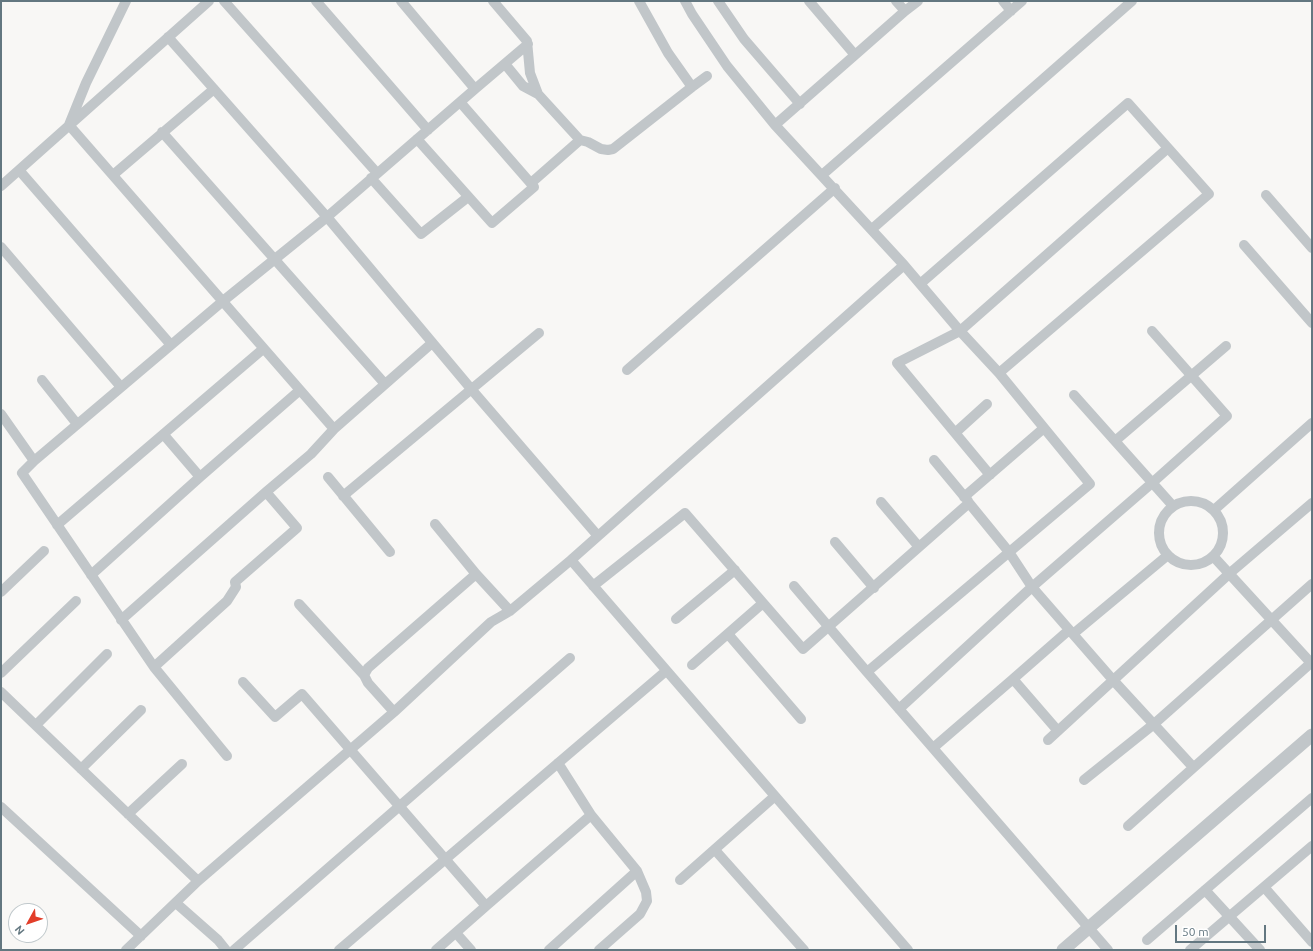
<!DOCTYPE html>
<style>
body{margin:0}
#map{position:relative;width:1313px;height:951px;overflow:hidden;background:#f8f7f5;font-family:Ubuntu,sans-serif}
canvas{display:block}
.frame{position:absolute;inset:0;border:2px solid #637780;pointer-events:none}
.north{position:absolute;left:8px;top:903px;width:40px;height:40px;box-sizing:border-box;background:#fff;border:1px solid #c1c9cc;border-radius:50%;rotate:230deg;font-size:11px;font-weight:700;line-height:16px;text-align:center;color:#637780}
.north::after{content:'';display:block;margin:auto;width:14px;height:18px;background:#e23e2a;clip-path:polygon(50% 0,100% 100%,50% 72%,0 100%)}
.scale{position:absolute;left:1175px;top:925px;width:91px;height:18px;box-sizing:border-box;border:2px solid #637780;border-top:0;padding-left:5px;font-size:12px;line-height:14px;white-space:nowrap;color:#637780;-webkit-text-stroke:3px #fff;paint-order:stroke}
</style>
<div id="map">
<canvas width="1313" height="951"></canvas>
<div class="frame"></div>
<div class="north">N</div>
<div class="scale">50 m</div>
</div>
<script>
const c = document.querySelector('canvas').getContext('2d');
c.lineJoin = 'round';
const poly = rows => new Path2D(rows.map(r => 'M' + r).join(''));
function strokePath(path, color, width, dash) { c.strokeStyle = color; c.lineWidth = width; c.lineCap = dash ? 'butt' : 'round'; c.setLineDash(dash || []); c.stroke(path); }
strokePath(poly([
 [126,1,86,83,69,125,334,429],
 [224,1,377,173],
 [316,1,428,130],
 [493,1,527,41,530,73,538,94,580,140,588,142,601,149,608,150,613,149,692,87],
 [639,1,668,53,692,87,707,76],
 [685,1,692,14,727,66,775,125,904,265,960,331,999,373,1090,484,867,672,794,586],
 [718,1,744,39,800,104],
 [1003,1,1011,11],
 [905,11,918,1],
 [168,37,327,217,472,390,598,536],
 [855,55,905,11,896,1],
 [505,64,523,86,538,94],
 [475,89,528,44],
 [775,125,855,55,809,1],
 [162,132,385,384],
 [417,139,492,223,534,187,460,102],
 [19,170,171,345],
 [113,175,214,89],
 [822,175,1022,1],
 [371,178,421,234,468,197],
 [531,183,580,140],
 [1,186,209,1],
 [1266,195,1312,248],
 [872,229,1132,1],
 [1244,245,1312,323],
 [1,247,121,387],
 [920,284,1128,103,1209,194,999,373],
 [627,370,835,188],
 [42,380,77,424],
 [1074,395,1115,441],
 [1,414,34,461],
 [955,433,987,404],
 [164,435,200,477],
 [934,460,968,501],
 [990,475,897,363,960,331,1168,148],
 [328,477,390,552],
 [343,496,539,333],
 [964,497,1044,428],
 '1159 533a32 32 0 1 1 64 0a32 32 0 1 1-64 0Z',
 [881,502,919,547],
 [1173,506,1115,441,1226,346],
 [1214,510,1312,423],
 [435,524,476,574,510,611],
 [57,525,263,349],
 [835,542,874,588],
 [1213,556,1312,664],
 [571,560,904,265],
 [91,575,200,477,300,390],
 [593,586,685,513,803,649,969,503,1009,552,1032,587,1113,680,1193,767],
 [1,592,44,551],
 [299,604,364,675],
 [676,619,735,570],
 [121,620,266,492,311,454,334,429,432,343],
 [728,634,801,719],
 [1073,634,1168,555],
 [692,665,763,603],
 [154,667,227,601,236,587,235,582,297,528,266,492],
 [867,672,1108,950],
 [1,673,76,601],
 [1013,679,1069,630],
 [243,682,275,717,302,694,486,906,436,950],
 [1,692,198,881,126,950],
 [899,709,1032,587,1152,483,1227,416,1152,331],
 [394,712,368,683,364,675,368,668,476,574],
 [36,725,107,654],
 [1048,740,1230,573,1312,503],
 [933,748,1013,679,1058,731],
 [227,756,154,667,22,473,34,461,223,301,327,217,475,89,401,1],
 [81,769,141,710],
 [1084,780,1154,724,1312,584],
 [1,807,141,936],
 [128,814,182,764],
 [591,815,637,871,646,892,647,901,640,914,599,950],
 [1128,826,1312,662],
 [715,850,804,950],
 [680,880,775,796],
 [198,881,394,712,491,622,510,611,571,560,908,950],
 [1264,887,1312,942],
 [1205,890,1260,950],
 [176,903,218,940,226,950],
 [486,906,591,815,558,763],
 [456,933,471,950],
 [1147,940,1312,798],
 [234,950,570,658],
 [339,950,666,671],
 [549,950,637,871],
 [1190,950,1312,846]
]), '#c1c6c9', 10);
strokePath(poly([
 [1063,950,1312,735]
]), '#c1c6c9', 13);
</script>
